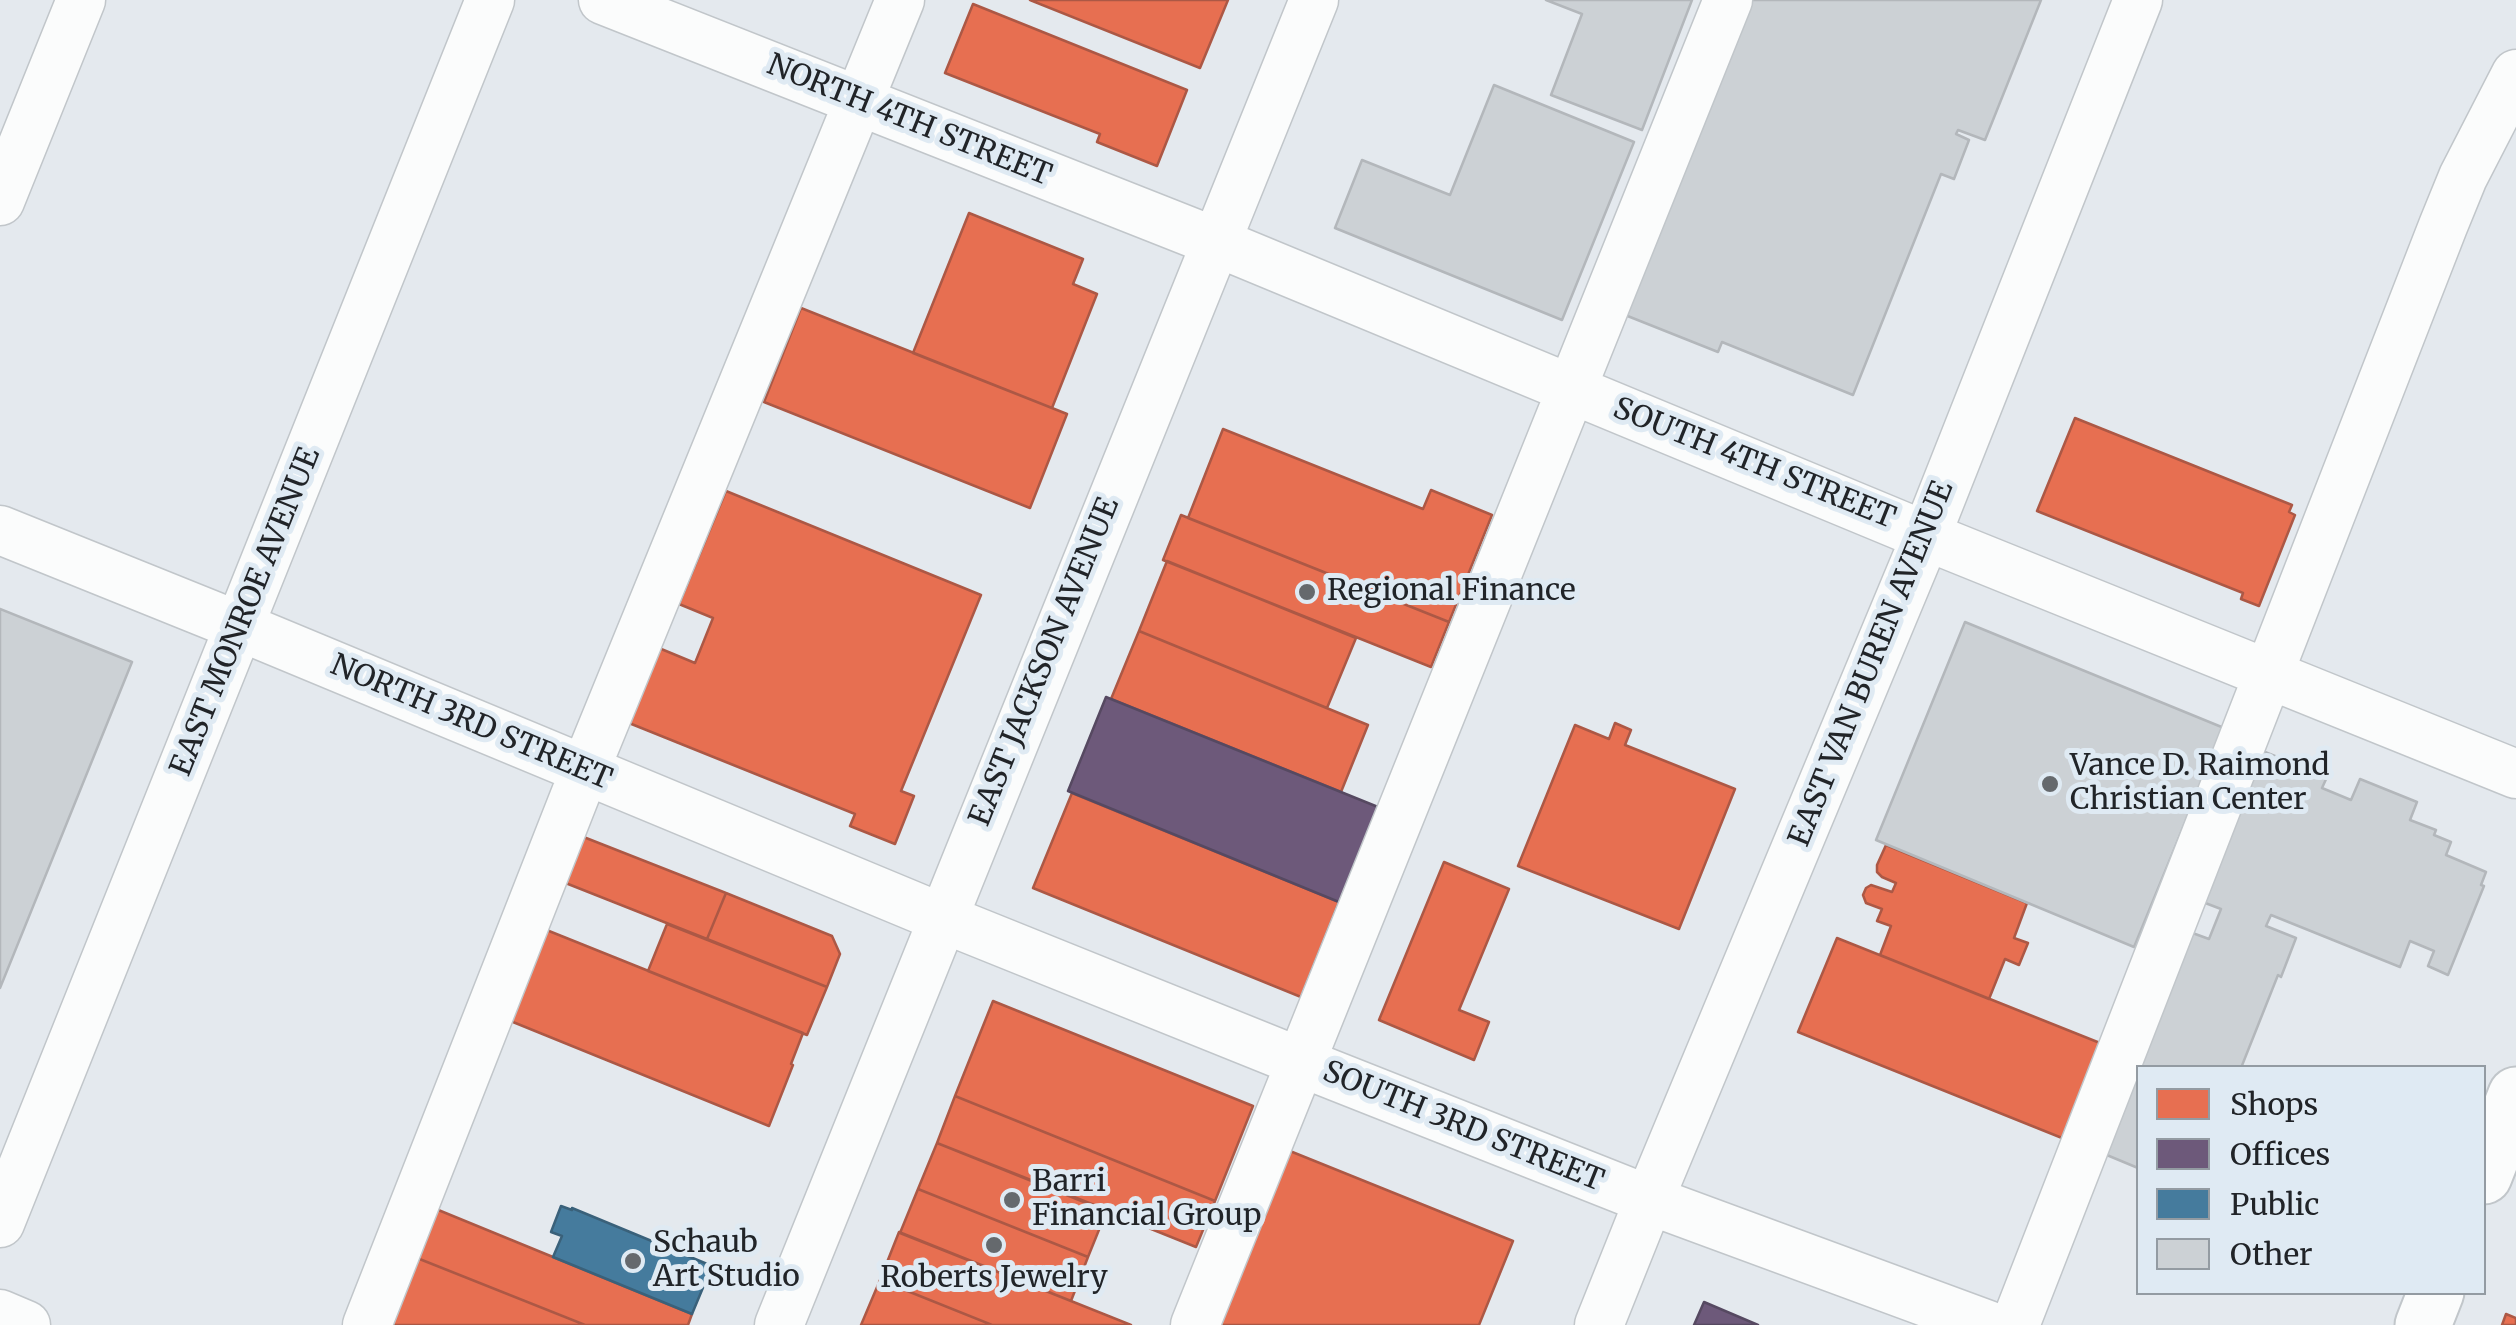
<!DOCTYPE html>
<style>
body{margin:0}
#map{position:relative;width:2516px;height:1325px;overflow:hidden;background:#e4e9ee;font-family:Merriweather,serif}
canvas{display:block}
.legend{position:absolute;left:2136px;top:1065px;width:350px;height:230px;box-sizing:border-box;background:#dfeaf3;border:2px solid #939ba2;margin:0;padding:12px 18px;list-style:none;font-size:30px;color:#212428}
.legend li{display:flex;align-items:center;gap:20px;height:50px}
.legend b{width:50px;border:2px solid #939ba2}
</style>
<div id="map">
<canvas width="2516" height="1325"></canvas>
<ul class="legend">
<li><b style="height:28px;background:#e76f51"></b>Shops</li>
<li><b style="height:28px;background:#6d597a"></b>Offices</li>
<li><b style="height:28px;background:#457b9d"></b>Public</li>
<li><b style="height:28px;background:#ccd1d5"></b>Other</li>
</ul>
</div>
<script>
const c = document.querySelector('canvas').getContext('2d');
c.lineJoin = 'round';
function fillPath(path, color) { c.fillStyle = color; c.fill(path, 'evenodd'); }
const poly = rows => new Path2D(rows.map(r => 'M' + r).join(''));
function strokePath(path, color, width, dash) { c.strokeStyle = color; c.lineWidth = width; c.lineCap = dash ? 'butt' : 'round'; c.setLineDash(dash || []); c.stroke(path); }
function label(font, color, halo, rows, align = 'center') {
  c.font = font + ' Merriweather,serif'; c.lineWidth = 10; c.setLineDash([]); c.textBaseline = 'middle'; c.strokeStyle = halo; c.fillStyle = color; for (const [text, x, y, turn = 0] of rows) {
    c.save(); c.translate(x, y); c.rotate((+turn || 0) * Math.PI / 180); c.textAlign = isNaN(turn) ? turn : align; if (halo) c.strokeText(text, 0, 0); c.fillText(text, 0, 0); c.restore();
  }
}
const shops = poly([
 [1030,0,1228,0,1200,68,1030,0],
 [973,4,1187,90,1157,166,1097,142,1100,134,945,73,973,4],
 [969,213,1083,259,1073,284,1097,294,1052,408,913,353,969,213],
 [801,308,1067,414,1030,508,764,402,801,308],
 [2075,418,2292,505,2289,512,2295,515,2259,606,2241,599,2243,593,2037,511,2075,418],
 [1223,429,1423,509,1431,490,1492,515,1449,622,1188,518,1223,429],
 [726,491,981,595,901,791,914,796,895,844,850,826,855,814,624,721,654,646,695,663,713,618,679,604,726,491],
 [1181,515,1449,622,1431,667,1163,560,1181,515],
 [1167,561,1356,638,1327,708,1139,631,1167,561],
 [1139,631,1368,725,1341,792,1111,699,1139,631],
 [1615,723,1631,730,1625,745,1735,789,1679,929,1518,866,1575,725,1609,739,1615,723],
 [1072,793,1339,902,1301,997,1033,888,1072,793],
 [581,836,726,893,707,939,563,882,581,836],
 [1886,845,2027,903,2014,938,2028,943,2019,965,2005,959,1989,999,1880,955,1891,926,1877,921,1882,909,1866,903,1863,895,1866,888,1871,885,1892,892,1896,883,1882,877,1877,872,1877,865,1886,845],
 [1444,862,1509,889,1459,1010,1489,1022,1474,1060,1379,1020,1444,862],
 [726,893,832,936,840,954,827,987,707,939,726,893],
 [667,924,827,987,807,1035,648,971,667,924],
 [544,929,803,1033,791,1064,793,1065,769,1126,508,1020,544,929],
 [1837,938,2100,1043,2062,1138,1798,1032,1837,938],
 [993,1001,1253,1106,1215,1201,955,1096,993,1001],
 [955,1096,1215,1201,1196,1247,937,1143,955,1096],
 [937,1143,1107,1210,1088,1257,918,1189,937,1143],
 [1275,1145,1513,1241,1479,1325,1203,1325,1275,1145],
 [918,1189,1088,1257,1071,1301,900,1233,918,1189],
 [431,1207,692,1314,688,1325,585,1325,412,1256,431,1207],
 [899,1232,1071,1301,1131,1325,992,1325,880,1280,899,1232],
 [412,1256,585,1325,384,1325,412,1256],
 [880,1280,992,1325,861,1325,880,1280],
 [2506,1314,2516,1318,2516,1325,2502,1325,2506,1314]
]);
fillPath(shops, '#e76f51');
strokePath(shops, '#ac5845', 2.5);
const offices = poly([
 [1106,697,1378,807,1339,902,1068,791,1106,697],
 [1704,1302,1758,1325,1694,1325,1704,1302]
]);
fillPath(offices, '#6d597a');
strokePath(offices, '#564961', 2.5);
const public = poly([
 [561,1206,572,1210,572,1208,712,1266,692,1314,553,1257,562,1236,551,1232,561,1206]
]);
fillPath(public, '#457b9d');
strokePath(public, '#3a617a', 2.5);
const building = poly([
 [1546,0,1692,0,1642,130,1551,95,1582,14,1546,0],
 [1736,0,2041,0,1985,140,1958,130,1956,134,1969,140,1954,179,1941,174,1853,395,1722,342,1718,352,1615,311,1736,0],
 [1494,85,1634,142,1562,320,1335,228,1362,160,1450,195,1494,85],
 [0,609,132,662,0,988,0,609],
 [1965,622,2224,728,2134,947,1876,840,1965,622],
 [2260,750,2327,777,2322,788,2351,800,2360,779,2417,802,2410,820,2436,830,2434,835,2451,842,2446,855,2486,872,2481,885,2484,886,2448,975,2428,966,2434,951,2410,941,2400,967,2271,915,2266,926,2296,938,2281,977,2278,975,2241,1068,2138,1068,2138,1168,2102,1153,2187,931,2209,939,2221,909,2200,901,2260,750]
]);
fillPath(building, '#ccd1d5');
strokePath(building, '#b3b7bb', 2.5);
const minor = poly([
 [603,0,1216,242,1926,536,2516,774],
 [0,201,81,0],
 [0,530,241,627,942,918,1300,1062,1649,1200,1988,1325],
 [0,1223,490,0],
 [0,1314,26,1325],
 [367,1325,585,770,900,0],
 [779,1325,1314,0],
 [1195,1325,1728,0],
 [1599,1325,1649,1200,1926,536,2138,0],
 [2015,1325,2443,226,2463,177,2516,74]
]);
const major = poly([
 [2484,1176,2516,1095],
 [2423,1325,2436,1292]
]);
strokePath(minor, '#c1c6ca', 51);
strokePath(major, '#c1c6ca', 59);
strokePath(minor, '#fbfcfc', 48);
strokePath(major, '#fbfcfc', 55);
for (const [x, y, r, color] of [
 [1307,592,10,"#65696d"],
 [2050,784,10,"#65696d"],
 [1012,1200,10,"#65696d"],
 [994,1245,10,"#65696d"],
 [633,1261,10,"#65696d"]
]) { const dot = new Path2D(); dot.arc(x, y, r, 0, 2 * Math.PI); c.fillStyle = color; c.fill(dot); strokePath(dot, '#dfeaf3', 4); }
label('30px', '#212428', '#dfeaf3', [
 ["NORTH 4TH STREET",909,121,22],
 ["SOUTH 4TH STREET",1754,464,22],
 ["EAST MONROE AVENUE",246,612,-68],
 ["EAST JACKSON AVENUE",1045,662,-68],
 ["EAST VAN BUREN AVENUE",1872,664,-68],
 ["NORTH 3RD STREET",471,723,23],
 ["SOUTH 3RD STREET",1463,1127,22]
]);
label('30px', '#212428', '#dfeaf3', [
 ["Regional Finance",1327,592],
 ["Vance D. Raimond",2070,767],
 ["Christian Center",2070,801],
 ["Barri",1032,1183],
 ["Financial Group",1032,1217],
 ["Schaub",653,1244],
 ["Art Studio",653,1278],
 ["Roberts Jewelry",994,1279,"center"]
], 'left');
</script>
